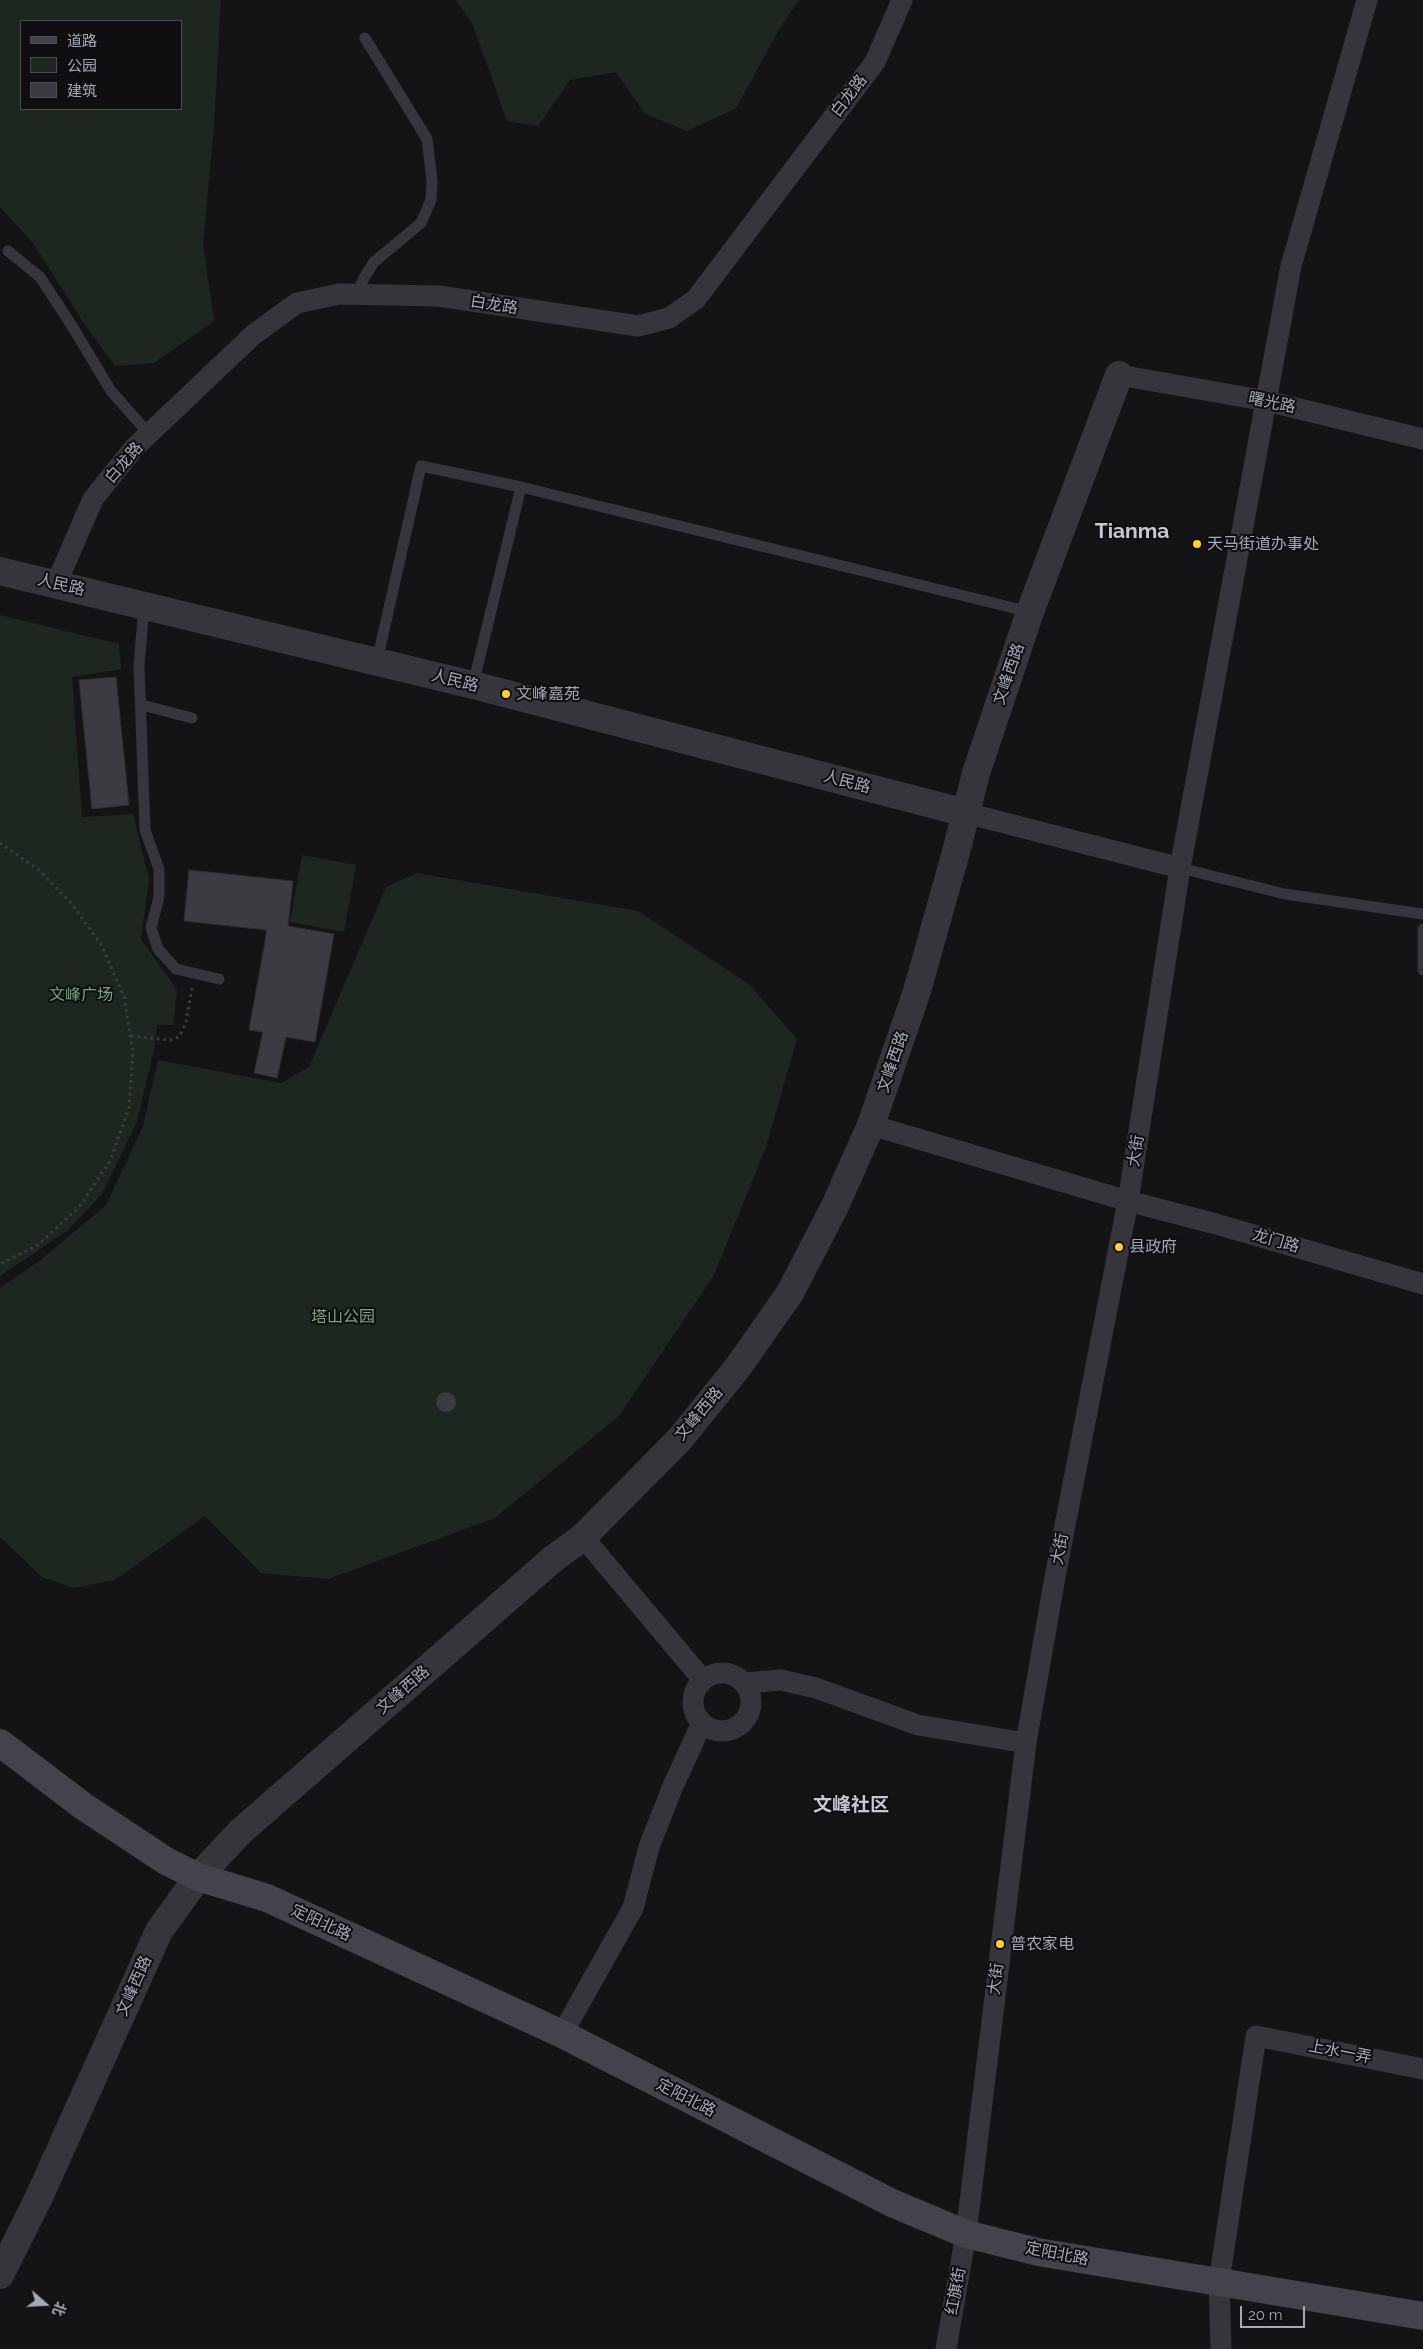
<!DOCTYPE html>
<meta charset="utf-8">
<style>
body{margin:0}
#map{position:relative;width:1423px;height:2349px;overflow:hidden;background:#141416;font-family:Raleway,"Noto Sans SC",sans-serif}
canvas{display:block}
.legend{position:absolute;left:20px;top:20px;width:162px;height:90px;box-sizing:border-box;background:#0f0f11;border:1px solid #4b4c53;margin:0;padding:6px 9px;list-style:none;font-size:15px;color:#a5a8b7}
.legend li{display:flex;align-items:center;gap:10px;height:25px}
.legend b{width:25px;border:1px solid #4b4c53}
.north{position:absolute;left:20px;top:2279px;width:50px;height:50px;-webkit-text-stroke:4px #0f0f11;paint-order:stroke;rotate:109deg;font-size:14px;font-weight:700;line-height:20px;text-align:center;color:#a5a8b7}
.north::after{content:'';display:block;margin:auto;width:18px;height:22px;background:#a5a8b7;clip-path:polygon(50% 0,100% 100%,50% 72%,0 100%)}
.scale{position:absolute;left:1240px;top:2306px;width:65px;height:22px;box-sizing:border-box;border:2px solid #a5a8b7;border-top:0;padding-left:6px;font-size:15px;line-height:18px;white-space:nowrap;color:#a5a8b7;-webkit-text-stroke:4px #0f0f11;paint-order:stroke}
</style>
<div id="map">
<canvas width="1423" height="2349"></canvas>
<ul class="legend">
<li><b style="height:6px;background:#43444b"></b>道路</li>
<li><b style="height:14px;background:#1e2620"></b>公园</li>
<li><b style="height:14px;background:#3b3c41"></b>建筑</li>
</ul>
<div class="north">北</div>
<div class="scale">20 m</div>
</div>
<script>
const c = document.querySelector('canvas').getContext('2d');
c.lineJoin = 'round';
function fillPath(path, color) { c.fillStyle = color; c.fill(path, 'evenodd'); }
const poly = rows => new Path2D(rows.map(r => 'M' + r).join(''));
function strokePath(path, color, width, dash) { c.strokeStyle = color; c.lineWidth = width; c.lineCap = dash ? 'butt' : 'round'; c.setLineDash(dash || []); c.stroke(path); }
function label(font, color, halo, rows, align = 'center') {
  c.font = font + ' Raleway,"Noto Sans SC",sans-serif'; c.lineWidth = 4; c.setLineDash([]); c.textBaseline = 'middle'; c.strokeStyle = halo; c.fillStyle = color; for (const [text, x, y, turn = 0] of rows) {
    c.save(); c.translate(x, y); c.rotate((+turn || 0) * Math.PI / 180); c.textAlign = isNaN(turn) ? turn : align; if (halo) c.strokeText(text, 0, 0); c.fillText(text, 0, 0); c.restore();
  }
}
fillPath(poly([
 [0,0,221,0,214,126,203,244,214,321,154,363,115,366,83,322,33,243,0,207],
 [21,21,181,21,181,109,21,109],
 [456,0,799,0,780,28,736,108,687,131,645,114,616,72,570,80,538,126,507,121,473,25],
 [0,615,119,644,121,669,72,677,82,817,133,814,149,879,141,939,177,990,173,1025,157,1025,154,1050,137,1122,102,1194,67,1231,0,1276],
 [302,855,356,865,344,932,290,922],
 [417,873,638,911,749,984,797,1039,766,1147,714,1275,619,1416,495,1518,328,1579,261,1573,205,1516,115,1580,74,1588,42,1577,0,1537,0,1288,42,1259,106,1205,143,1126,158,1060,281,1083,309,1067,386,887]
]), '#1e2620');
const building = poly([
 [116,677,129,805,92,809,79,680,116,677],
 [189,870,293,881,288,926,334,934,315,1042,286,1037,277,1078,254,1073,263,1032,249,1030,267,930,184,921,189,870],
 '436 1402a10 10 0 1 1 20 0a10 10 0 1 1-20 0Z'
]);
fillPath(building, '#3b3c41');
strokePath(building, '#2e2e32', 1);
strokePath(poly([
 [0,843,39,870,72,904,102,946,124,997,133,1052,129,1108,110,1161,79,1207,38,1245,0,1264],
 [131,1036,170,1040,179,1037,186,1022,192,988]
]), '#3b3c42', 3, [2.5, 4]);
strokePath(poly([
 [8,251,40,277,72,326,111,391,149,434],
 [356,295,364,278,374,262,421,223,431,200,432,181,427,139,365,38],
 [144,605,139,666,145,830,159,869,159,897,151,928,158,949,176,969,219,979],
 [377,661,421,466,521,487,1030,612],
 [473,685,521,487],
 [142,705,192,718],
 [1180,868,1285,894,1423,914],
 [1423,929,1423,970]
]), '#35353b', 11);
strokePath(poly([
 [1119,375,1267,401,1423,439],
 [56,584,93,499,134,448,253,335,297,303,339,294,439,296,638,326,669,318,696,299,875,62,902,0],
 [966,813,1180,868,1291,266,1367,0],
 [871,1125,1128,1201,1216,1224,1423,1284],
 [583,1537,703,1680],
 '693 1702a29 29 0 1 1 58 0a29 29 0 1 1-58 0Z',
 [745,1683,781,1680,816,1688,918,1725,1026,1743],
 [562,2034,633,1908,649,1847,673,1786,702,1723],
 [946,2349,966,2234,1026,1743,1055,1577,1128,1201,1180,868],
 [1221,2349,1219,2282,1256,2036,1423,2069]
]), '#35353b', 21);
strokePath(poly([
 [0,571,473,685,966,813],
 [0,2275,39,2197,159,1931,198,1877,240,1832,553,1559,583,1537,679,1440,738,1367,790,1293,835,1206,871,1125,917,991,956,852,976,773,1030,612,1119,375]
]), '#35353b', 28);
strokePath(poly([
 [0,1743,83,1806,166,1861,198,1877,267,1898,562,2034,892,2203,966,2234,1038,2252,1423,2316]
]), '#43444b', 28);
for (const [x, y, r, color] of [
 [1197,544,5,"#fed224"],
 [506,694,5,"#fed224"],
 [1119,1247,5,"#fed224"],
 [1000,1944,5,"#fed224"]
]) { const dot = new Path2D(); dot.arc(x, y, r, 0, 2 * Math.PI); c.fillStyle = color; c.fill(dot); strokePath(dot, '#0f0f11', 2); }
label('16px', '#a5a8b7', '#0f0f11', [
 ["白龙路",849,96,-53],
 ["白龙路",494,305,9],
 ["曙光路",1272,403,12],
 ["白龙路",124,463,-49],
 ["人民路",61,585,13],
 ["文峰西路",1009,674,-71],
 ["人民路",455,681,14],
 ["人民路",847,782,15],
 ["文峰西路",893,1062,-71],
 ["大街",1136,1151,-81],
 ["龙门路",1276,1241,16],
 ["文峰西路",699,1414,-50],
 ["大街",1060,1549,-79],
 ["文峰西路",403,1690,-41],
 ["定阳北路",321,1923,25],
 ["大街",996,1979,-83],
 ["文峰西路",134,1986,-66],
 ["上水一弄",1340,2052,11],
 ["定阳北路",686,2098,27],
 ["定阳北路",1057,2254,11],
 ["红旗街",956,2291,-80]
]);
label('16px', '#a5a8b7', '#0f0f11', [
 ["天马街道办事处",1207,544],
 ["文峰嘉苑",516,694],
 ["县政府",1129,1247],
 ["普农家电",1010,1944]
], 'left');
label('16px', '#7aa482', '#0f0f11', [
 ["文峰广场",81,995],
 ["塔山公园",343,1317]
]);
label('bold 19px', '#c6c8d3', '#0f0f11', [
 ["文峰社区",851,1805]
]);
label('bold 21px', '#c6c8d3', '#0f0f11', [
 ["Tianma",1132,532]
]);
</script>
